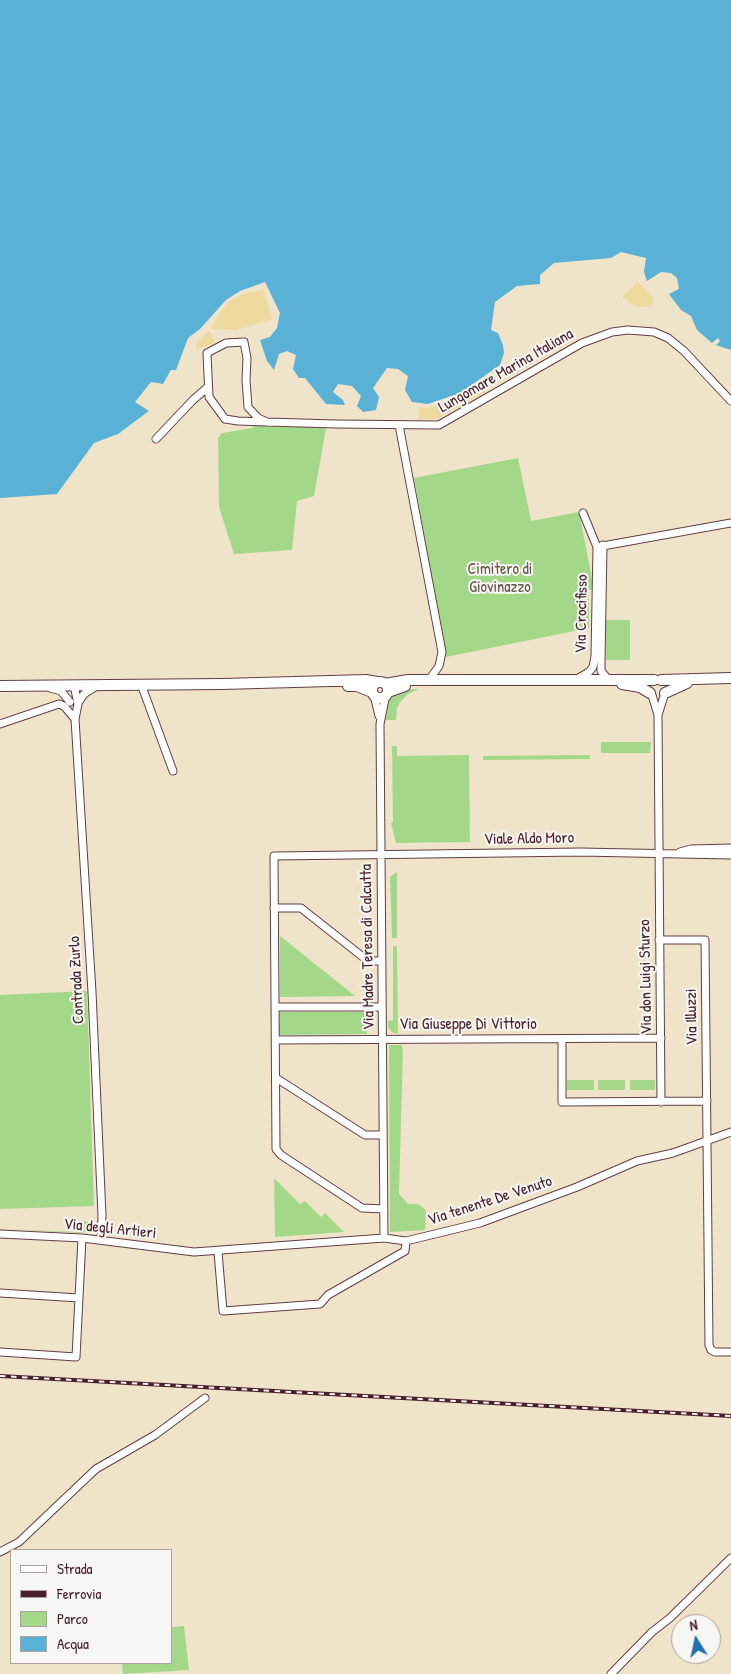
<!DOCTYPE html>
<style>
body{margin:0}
#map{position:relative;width:731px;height:1674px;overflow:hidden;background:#efe4ca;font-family:"Patrick Hand",sans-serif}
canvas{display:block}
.legend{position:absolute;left:10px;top:1549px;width:162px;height:115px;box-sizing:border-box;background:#f6f6f2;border:1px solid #b1a0a2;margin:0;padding:6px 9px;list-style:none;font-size:15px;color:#4a1f2b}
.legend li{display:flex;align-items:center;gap:10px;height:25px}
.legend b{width:25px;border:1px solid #b1a0a2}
.north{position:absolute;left:671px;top:1614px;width:50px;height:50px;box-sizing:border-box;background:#f6f6f2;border:1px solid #b1a0a2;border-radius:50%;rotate:350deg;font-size:14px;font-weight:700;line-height:20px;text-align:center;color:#4a1f2b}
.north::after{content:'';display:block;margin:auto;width:18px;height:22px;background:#1f6fb2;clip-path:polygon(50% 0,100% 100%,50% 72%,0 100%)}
</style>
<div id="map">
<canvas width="731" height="1674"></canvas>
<ul class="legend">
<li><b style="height:6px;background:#fff"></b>Strada</li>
<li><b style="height:6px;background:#4a1f2b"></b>Ferrovia</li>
<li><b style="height:14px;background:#a3d888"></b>Parco</li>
<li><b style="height:14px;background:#59b1d6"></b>Acqua</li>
</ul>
<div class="north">N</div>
</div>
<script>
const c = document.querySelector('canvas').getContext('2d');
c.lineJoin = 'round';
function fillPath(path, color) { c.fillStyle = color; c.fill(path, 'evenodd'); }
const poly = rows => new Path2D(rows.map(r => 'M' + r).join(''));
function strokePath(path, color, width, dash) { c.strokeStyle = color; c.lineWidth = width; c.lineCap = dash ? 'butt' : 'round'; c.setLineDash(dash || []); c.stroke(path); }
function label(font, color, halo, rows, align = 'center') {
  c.font = font + ' "Patrick Hand",sans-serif'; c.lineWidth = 4; c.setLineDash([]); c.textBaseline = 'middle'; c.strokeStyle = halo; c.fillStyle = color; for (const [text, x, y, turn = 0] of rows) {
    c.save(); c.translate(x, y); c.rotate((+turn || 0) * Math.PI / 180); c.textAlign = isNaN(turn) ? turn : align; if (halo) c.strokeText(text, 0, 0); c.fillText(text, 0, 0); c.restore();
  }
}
fillPath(poly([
 [255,425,326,428,314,496,297,501,292,550,234,554,219,507,218,438,222,433,252,428],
 [518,458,531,521,579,512,594,589,589,590,589,628,446,657,414,478],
 [606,620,630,620,630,660,606,660],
 [406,689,419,689,408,694,401,701,397,708,396,720,386,720,388,702,394,695],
 [601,742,651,742,650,753,601,753],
 [392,746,397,746,397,756,469,755,470,842,396,843,391,823,393,822],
 [590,755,590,759,483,760,483,756],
 [397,872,397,938,392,938,390,877],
 [280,936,355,996,280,997],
 [393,946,397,946,398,1034,391,1032,388,1027,388,1021,393,1020],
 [87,991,94,1206,0,1209,0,995],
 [279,1012,367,1012,367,1034,279,1035],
 [389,1045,401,1045,403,1049,399,1194,408,1204,418,1204,426,1210,425,1230,390,1232],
 [567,1080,594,1080,594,1090,567,1090],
 [598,1080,625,1080,625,1090,598,1090],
 [630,1080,655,1080,655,1090,630,1090],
 [274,1178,300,1204,305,1201,321,1217,325,1213,344,1232,275,1237],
 [79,1221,94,1222,94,1224,89,1230,81,1233,0,1229,78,1232],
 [184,1626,189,1670,123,1674,122,1663,171,1663,171,1627]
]), '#a3d888');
fillPath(poly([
 [638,282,654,298,651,307,636,307,622,297],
 [263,290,273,319,236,330,210,329,227,303,243,294],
 [209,330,215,342,196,350,196,344],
 [482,384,486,392,437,419,418,419,420,407,429,408,460,396]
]), '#eeda9e');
fillPath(poly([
 [0,0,731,0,731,350,716,345,720,341,718,338,712,343,697,330,691,316,681,310,669,294,679,289,677,278,671,273,661,272,647,281,644,272,646,258,621,252,611,258,554,263,540,275,540,284,517,286,495,302,491,330,498,333,503,345,504,353,500,365,460,393,428,404,412,402,405,390,408,376,398,369,387,368,373,388,379,397,376,410,363,412,357,406,361,396,352,386,338,384,333,392,343,400,345,405,326,404,305,378,299,378,293,369,296,355,287,351,279,354,274,370,267,361,260,340,270,337,277,328,280,313,265,282,240,291,226,300,200,329,188,338,176,370,171,370,163,384,151,382,135,402,149,411,118,434,94,443,57,494,0,498]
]), '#59b1d6');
const street = poly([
 [267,422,258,418,248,407,246,380,247,358,244,342,226,343,207,353,209,397,225,419,238,421,267,422,336,424,439,425,582,343,612,332,628,330,654,332,668,338,684,351,731,401],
 [399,425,442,652,439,666,429,680],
 [156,439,193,400,208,387],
 [603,545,601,662,601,671,608,679],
 [597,547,731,523],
 [577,679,589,672,593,667,595,656,597,547,583,513],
 [141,684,173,771],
 [74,685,78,704,75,719,92,992,102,1215,101,1240],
 [50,688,61,691,70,702],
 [374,695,379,716],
 [652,695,658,715,661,1102],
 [78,703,84,694,95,687],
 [658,715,665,693],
 [0,724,59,704,64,706,75,719],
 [680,852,691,849,731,848],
 [274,908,301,908,368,961,382,961],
 [659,940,705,940,709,1345,711,1350,715,1352,731,1352],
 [275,1007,382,1007],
 [562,1039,562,1102,707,1101],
 [276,1040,661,1038],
 [276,1078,365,1135,383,1135],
 [384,1209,362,1208,281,1155,276,1149,274,856,581,852,731,855],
 [0,1234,82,1238,194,1252,384,1238,406,1241,480,1223,577,1187,637,1161,673,1153,731,1132],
 [384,1238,380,724,386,694],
 [218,1252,223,1311,320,1304,328,1295,405,1251,406,1241],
 [0,1293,79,1298],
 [0,1352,76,1357,82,1238],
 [0,1552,19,1542,96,1469,155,1435,205,1398],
 [611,1674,652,1632,670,1618,731,1558]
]);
const secondary = poly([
 [661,680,731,678],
 '372 690a8 8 0 1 1 16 0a8 8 0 1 1-16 0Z',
 [385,684,408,680,654,680],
 [622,684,640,687,650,693],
 [0,686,222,684,366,680,377,682],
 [348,686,357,686,372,692],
 [388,692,405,686],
 [665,693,687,683]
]);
strokePath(street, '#633d43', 9);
strokePath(secondary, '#633d43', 12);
strokePath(street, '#fff', 7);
strokePath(secondary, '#fff', 10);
const rail = poly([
 [0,1376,731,1416]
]);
strokePath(rail, '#4a1f2b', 4);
strokePath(rail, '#f6f6f2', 2, [5.5]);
label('16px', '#4a1f2b', '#f6f6f2', [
 ["Lungomare Marina Italiana",506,371,-30],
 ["Via Crocifisso",582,614,-89],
 ["Viale Aldo Moro",529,839,-1],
 ["Via Madre Teresa di Calcutta",368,947,-91],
 ["Via don Luigi Sturzo",646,977,-91],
 ["Contrada Zurlo",77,980,-93],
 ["Via Illuzzi",692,1017,-91],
 ["Via Giuseppe Di Vittorio",468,1025],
 ["Via tenente De Venuto",490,1201,-18],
 ["Via degli Artieri",110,1229,6]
]);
label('16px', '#655647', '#f6f6f2', [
 ["Cimitero di",500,570],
 ["Giovinazzo",500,588]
]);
</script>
